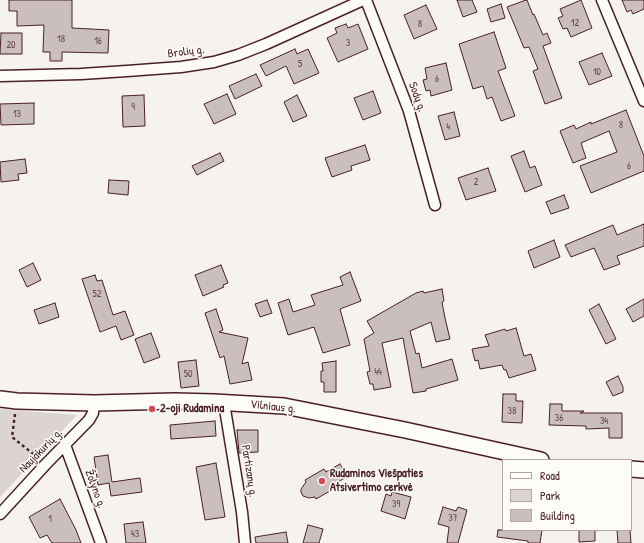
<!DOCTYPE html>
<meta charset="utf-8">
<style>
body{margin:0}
#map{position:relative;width:644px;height:543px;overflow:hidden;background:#f6f3ef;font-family:"Patrick Hand",sans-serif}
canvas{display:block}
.legend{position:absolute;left:502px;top:459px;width:130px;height:72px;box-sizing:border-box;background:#fdfcf7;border:1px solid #b5a4a5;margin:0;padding:5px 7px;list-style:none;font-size:12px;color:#4a1f2b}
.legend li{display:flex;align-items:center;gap:8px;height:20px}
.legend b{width:20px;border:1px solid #b5a4a5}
</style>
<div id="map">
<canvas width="644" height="543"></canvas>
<ul class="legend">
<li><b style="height:5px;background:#fdfcf7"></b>Road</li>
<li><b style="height:11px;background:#dcd4d2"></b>Park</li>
<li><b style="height:11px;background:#cbbfbe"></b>Building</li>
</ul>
</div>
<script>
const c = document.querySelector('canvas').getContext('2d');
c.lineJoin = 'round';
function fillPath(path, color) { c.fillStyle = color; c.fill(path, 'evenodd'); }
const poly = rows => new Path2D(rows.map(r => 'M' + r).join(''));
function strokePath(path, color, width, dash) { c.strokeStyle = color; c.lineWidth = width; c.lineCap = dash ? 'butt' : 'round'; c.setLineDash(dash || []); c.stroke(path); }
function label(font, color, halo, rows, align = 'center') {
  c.font = font + ' "Patrick Hand",sans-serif'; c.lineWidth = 3; c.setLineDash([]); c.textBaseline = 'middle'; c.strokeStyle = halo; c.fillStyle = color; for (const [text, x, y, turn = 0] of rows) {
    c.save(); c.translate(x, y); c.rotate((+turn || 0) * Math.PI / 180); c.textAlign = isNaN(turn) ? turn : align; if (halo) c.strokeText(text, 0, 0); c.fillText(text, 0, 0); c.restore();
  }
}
fillPath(poly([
 [0,409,77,415,0,497]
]), '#dcd4d2');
const building = poly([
 [9,0,72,0,72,28,109,30,108,53,62,52,62,61,50,61,50,52,43,52,44,25,17,26,17,11,9,11,9,0],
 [457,0,472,0,477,12,463,17,457,0],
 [526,0,527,0,533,15,534,14,543,35,547,33,551,43,543,46,562,98,545,104,533,71,538,69,529,47,524,48,507,7,526,0],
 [581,0,592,28,571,37,567,28,563,29,558,18,563,16,560,9,581,0],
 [622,0,644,0,644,9,633,14,631,10,627,12,622,0],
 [501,4,505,18,491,22,487,9,501,4],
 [426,5,437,29,414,39,404,15,426,5],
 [346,24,348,28,358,24,368,49,338,62,327,38,337,33,335,28,346,24],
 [494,32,506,68,498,71,515,116,501,121,492,97,487,99,483,86,473,89,459,44,494,32],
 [1,33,22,33,22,54,0,54,1,33],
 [295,49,297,54,308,49,319,73,294,84,286,66,266,76,260,65,295,49],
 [602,53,612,76,589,85,579,62,602,53],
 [446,63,452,90,431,96,430,90,426,91,423,80,427,79,425,68,446,63],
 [256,74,262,86,235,99,229,86,256,74],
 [373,91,381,113,363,120,354,98,373,91],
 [227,94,236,114,214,124,204,104,227,94],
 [144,95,145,126,123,127,122,96,144,95],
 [297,95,307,116,293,122,284,102,297,95],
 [34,103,34,124,1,125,0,104,34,103],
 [626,110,644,156,644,171,591,193,580,166,617,152,609,131,581,143,586,158,573,163,560,131,574,125,576,129,591,122,591,124,626,110],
 [454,112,460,136,445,140,438,116,454,112],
 [365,145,370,160,351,166,352,170,332,177,325,158,365,145],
 [524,151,530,168,535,166,542,185,525,192,511,156,524,151],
 [220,153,224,161,197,175,192,166,220,153],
 [25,159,27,173,18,174,19,180,1,182,0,162,25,159],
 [488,168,496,191,466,200,458,178,488,168],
 [109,180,129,181,128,195,108,193,109,180],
 [564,195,569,208,551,214,546,202,564,195],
 [644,224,644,246,617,256,620,264,604,270,594,248,571,257,565,245,613,225,617,235,644,224],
 [554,240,560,257,534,268,528,251,554,240],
 [33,263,41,280,27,287,19,270,33,263],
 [221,265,228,283,223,285,224,287,203,296,195,275,221,265],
 [350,272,361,301,340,309,350,345,323,353,314,327,288,335,278,303,289,299,293,312,315,305,311,295,343,285,340,277,350,272],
 [95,275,97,281,102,280,113,315,125,311,134,335,121,340,116,326,100,332,82,279,95,275],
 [442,289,444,301,442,302,445,318,450,339,436,342,431,322,410,331,416,354,419,353,422,368,452,359,458,380,426,389,426,391,413,393,403,338,382,343,391,387,374,390,373,384,370,384,367,372,370,371,364,339,374,333,367,321,416,293,423,291,424,293,442,289],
 [644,299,644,316,633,322,626,309,644,299],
 [267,300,272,313,260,317,255,304,267,300],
 [55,303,59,317,39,324,34,310,55,303],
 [599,304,616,339,606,344,589,310,599,304],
 [216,309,223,330,219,332,248,338,242,364,248,362,252,380,230,384,224,356,220,358,205,313,216,309],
 [516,328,524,356,531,354,536,370,509,378,506,370,504,370,502,365,480,369,478,360,475,361,472,349,489,346,485,335,505,329,506,331,516,328],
 [151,333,160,357,144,363,135,339,151,333],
 [196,360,199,386,181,388,178,362,196,360],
 [336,361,336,392,324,392,324,382,321,382,321,371,323,371,322,363,336,361],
 [618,376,623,387,623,392,613,396,606,382,618,376],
 [503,394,516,394,516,401,523,401,522,423,502,422,503,394],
 [550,404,562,404,562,411,584,411,580,413,622,413,622,438,609,438,609,428,586,429,586,426,549,425,550,404],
 [215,421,216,436,171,439,170,425,215,421],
 [237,430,258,430,258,452,239,453,237,430],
 [108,455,112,482,140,478,142,492,111,496,109,483,98,485,94,457,108,455],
 [216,463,225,517,205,520,196,467,216,463],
 [340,464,348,476,333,485,335,488,316,499,315,497,309,498,303,496,301,492,301,489,306,482,305,480,324,469,326,472,340,464],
 [392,492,411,497,405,519,381,511,386,494,391,496,392,492],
 [60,499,76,530,81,543,52,543,47,535,40,538,29,517,60,499],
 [443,507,456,511,458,507,467,510,458,543,447,543,449,527,438,524,443,507],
 [143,522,146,543,126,543,124,524,143,522],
 [308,525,323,529,319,543,303,543,308,525],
 [498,530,542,530,540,543,528,543,528,541,497,537,498,530],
 [579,530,595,530,595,541,579,542,579,530],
 [617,530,630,530,631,543,618,543,617,530],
 [286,532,288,543,256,543,255,537,286,532]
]);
fillPath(building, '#cbbfbe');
strokePath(building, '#4a1f2b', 1);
const minor = poly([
 [366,0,409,111,435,205],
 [602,0,644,101],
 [0,76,81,74,127,71,181,67,214,62,238,55,266,44,363,0],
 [224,403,242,512,245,543],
 [65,445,101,543],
 [0,514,45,465,89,420,93,413,94,403]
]);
const secondary = poly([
 [0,399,17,401,94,403,174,401,214,402,284,406,405,430,541,460],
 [631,469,644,470]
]);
strokePath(minor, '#4a1f2b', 13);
strokePath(secondary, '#4a1f2b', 18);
strokePath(poly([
 [15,414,12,437,37,457]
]), '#4a1f2b', 2.5, [3, 3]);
strokePath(minor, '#fdfcf7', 10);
strokePath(secondary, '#fdfcf7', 15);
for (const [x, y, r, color] of [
 [152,409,4,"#d1495b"],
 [322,481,4,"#d1495b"]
]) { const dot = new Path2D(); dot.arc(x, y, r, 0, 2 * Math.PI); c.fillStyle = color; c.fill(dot); strokePath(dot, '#fdfcf7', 1.5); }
label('10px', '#6a4750', null, [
 ["12",575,23],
 ["8",420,24],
 ["18",61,39],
 ["16",98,41],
 ["3",348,43],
 ["20",11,45],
 ["5",300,64],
 ["10",597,72],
 ["6",437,79],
 ["9",133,107],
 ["13",17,114],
 ["8",621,125],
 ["4",448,127],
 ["6",629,166],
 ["2",476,182],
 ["52",97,294],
 ["44",378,372],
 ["50",188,374],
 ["38",512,411],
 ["36",559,418],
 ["34",604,421],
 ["39",396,504],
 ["37",453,518],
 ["1",50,519],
 ["43",135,534]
]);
label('12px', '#4a1f2b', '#fdfcf7', [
 ["Brolių g.",186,52,-7],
 ["Sodų g.",417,97,70],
 ["Vilniaus g.",273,407,6],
 ["Naujakurių g.",41,451,-46],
 ["Partizanų g.",249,471,81],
 ["Žolyno g.",95,489,70]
]);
label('bold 12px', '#4a1f2b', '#fdfcf7', [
 ["2-oji Rudamina",160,409],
 ["Rudaminos Viešpaties",330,474],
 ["Atsivertimo cerkvė",330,488]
], 'left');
</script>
